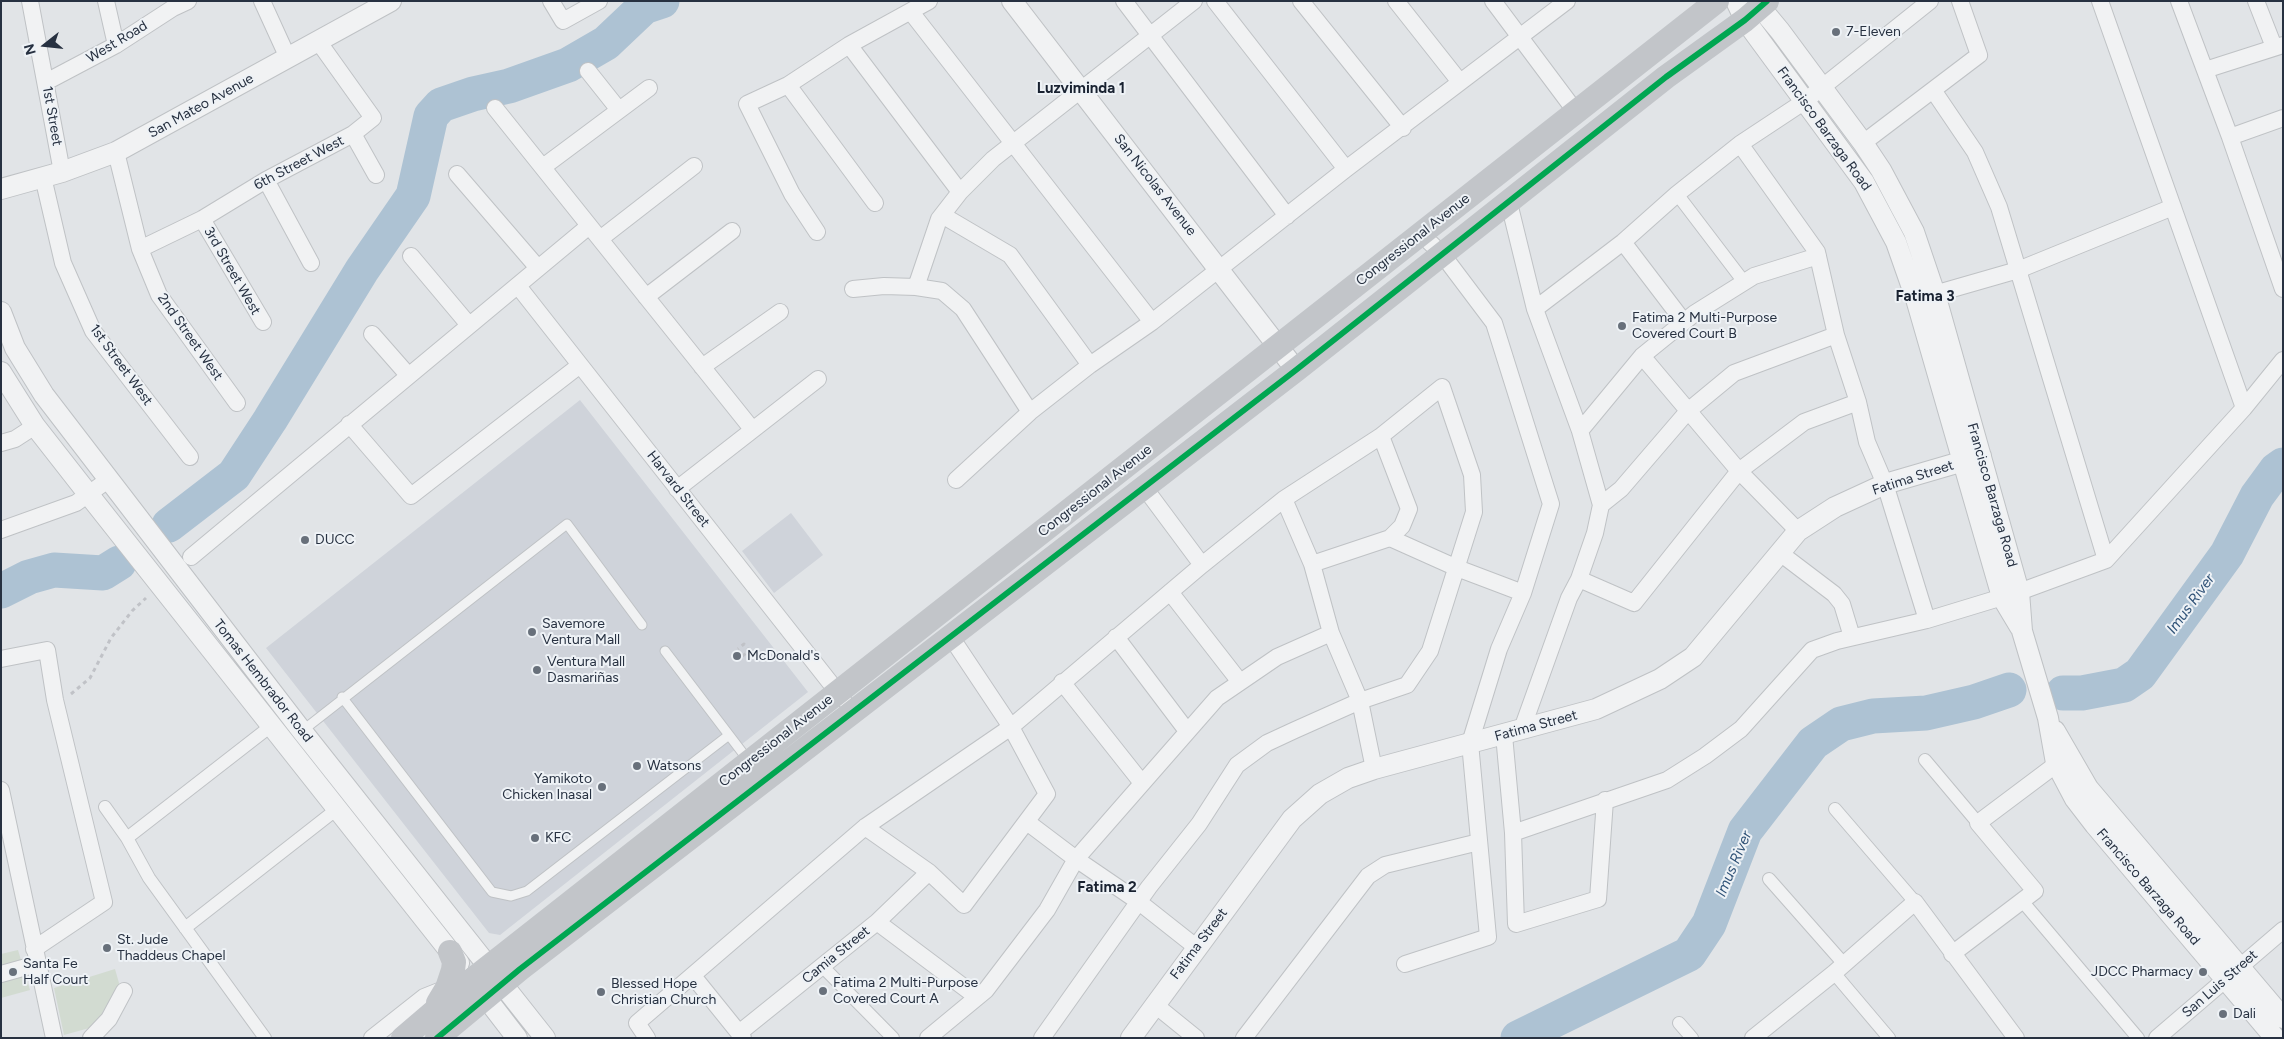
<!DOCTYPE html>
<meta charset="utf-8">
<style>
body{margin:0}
#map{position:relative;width:2284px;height:1039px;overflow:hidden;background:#e1e4e7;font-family:Figtree,sans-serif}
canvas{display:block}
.frame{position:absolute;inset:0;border:2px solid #273141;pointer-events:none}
.north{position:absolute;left:20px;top:20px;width:50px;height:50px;-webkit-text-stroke:4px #eef2f6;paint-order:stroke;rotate:254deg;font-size:14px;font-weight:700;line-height:20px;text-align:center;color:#273141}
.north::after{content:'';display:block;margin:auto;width:18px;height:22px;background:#273141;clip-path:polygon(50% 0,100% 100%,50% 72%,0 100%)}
</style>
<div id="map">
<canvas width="2284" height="1039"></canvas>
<div class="frame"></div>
<div class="north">N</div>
</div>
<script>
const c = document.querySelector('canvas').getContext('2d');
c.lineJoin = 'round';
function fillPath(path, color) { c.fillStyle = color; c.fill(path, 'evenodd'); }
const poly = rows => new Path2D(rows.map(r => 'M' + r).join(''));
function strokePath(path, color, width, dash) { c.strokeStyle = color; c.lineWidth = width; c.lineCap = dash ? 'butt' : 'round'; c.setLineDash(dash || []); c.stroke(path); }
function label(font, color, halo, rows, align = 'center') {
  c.font = font + ' Figtree,sans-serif'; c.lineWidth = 4; c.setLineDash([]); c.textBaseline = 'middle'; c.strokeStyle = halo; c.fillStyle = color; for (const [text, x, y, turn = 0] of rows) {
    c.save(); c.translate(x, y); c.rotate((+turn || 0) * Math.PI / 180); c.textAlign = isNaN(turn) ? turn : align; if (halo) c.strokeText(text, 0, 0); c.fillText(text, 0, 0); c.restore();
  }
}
fillPath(poly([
 [580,400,808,692,500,935,489,933,266,648],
 [791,513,823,555,774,593,742,551]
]), '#cfd3da');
fillPath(poly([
 [18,950,30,990,1,998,1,954],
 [115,969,121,990,108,1009,93,1027,64,1035,54,988]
]), '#d2dbd1');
strokePath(poly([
 [169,525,234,475,270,420,362,270,413,196,431,116,441,105,473,94,509,86,568,65,606,43,644,7,662,1],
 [1,591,29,577,54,570,103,573,119,563],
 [2063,693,2082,693,2124,685,2140,674,2227,554,2257,496,2276,470,2283,465],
 [1518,1038,1689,954,1709,924,1745,831,1813,743,1841,724,1873,716,1926,713,1974,702,2009,690]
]), '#adc2d3', 35);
const service = poly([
 [665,651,748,760],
 [342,697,492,892,511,896,527,891,729,735],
 [302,731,567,524,642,625]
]);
const pedestrian = poly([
 [1677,194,1744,282],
 [1925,760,1978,823],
 [105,807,127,838,149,878,265,1038],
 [1835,809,1915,902],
 [127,838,271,726],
 [1769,879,1844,964],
 [2023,902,2138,1038],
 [185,928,337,809],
 [822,966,893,1038],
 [1834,973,1889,1038],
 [1679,1023,1692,1038]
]);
const minor = poly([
 [30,1,62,172],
 [106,1,116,45],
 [262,1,288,58],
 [551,1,563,21,599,1],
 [1124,1,1287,216],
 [1215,1,1346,169],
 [1301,1,1403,128],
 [1396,1,1460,82],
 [1493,1,1576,112],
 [2100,1,2244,408],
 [2179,1,2230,137,2283,289],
 [2256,1,2274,47],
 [911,12,1152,322],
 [849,45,960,192],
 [2205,70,2283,45],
 [588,71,619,110],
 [46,82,116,45,173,8,188,1],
 [788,85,875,203],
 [1933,90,1975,152,1999,207,2106,560],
 [495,108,752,429],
 [353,134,376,175],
 [2230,137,2283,118],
 [1863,143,1979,55,1960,1],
 [1740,144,1817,252,1836,335,1858,402,1867,442,1885,484,1927,620],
 [116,152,140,249,159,295,237,403],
 [543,167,649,88],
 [457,174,538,268],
 [43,177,63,263,93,331,190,457],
 [266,180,311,263],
 [1509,203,1535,309,1580,431,1601,505],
 [942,215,1010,255,1090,365],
 [202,219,263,322],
 [817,232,792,194,747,104,788,85,849,45,929,1],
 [600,239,694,166],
 [1623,242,1684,322],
 [140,249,202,219,266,180,353,134,373,118,318,41],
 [411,256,469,325],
 [518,286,843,699],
 [916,287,939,219,960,192,993,159,1194,1],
 [853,289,884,286,916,287,942,291,963,309,1030,412],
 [646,297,732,231],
 [1924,297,2018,270,2173,207],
 [1535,309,1623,242,1677,194,1740,144,1805,101,1930,1],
 [372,334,408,375],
 [1642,356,1739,471,1798,531],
 [702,367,780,312],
 [349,424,411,496,580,365],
 [1580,431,1642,356,1695,313,1754,276,1818,256],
 [1,443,15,439,35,426],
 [956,480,1030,412,1090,365,1152,322,1346,169,1567,1],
 [1144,487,1202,565],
 [677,489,818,379],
 [1284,499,1312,564,1331,633,1360,701,1374,769],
 [1,530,76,503,108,480],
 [1390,538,1457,568,1523,593],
 [1780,553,1834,594,1842,604,1852,637],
 [191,557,589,226],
 [1312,564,1390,538,1402,526,1409,509,1381,436],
 [1579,579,1634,603,1739,471,1804,422,1858,402],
 [1170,592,1240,682],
 [1116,637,1187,731],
 [1,659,47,650,55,700,104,902,34,949],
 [1062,682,1142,783],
 [1522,729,1569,598,1579,579,1595,533,1601,505,1621,489,1688,411,1734,373,1836,335],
 [1504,735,1513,833,1516,924,1598,899,1605,800],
 [1,790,54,1038],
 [1027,822,1076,859,1139,902,1196,947],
 [865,827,929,872,964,905,1047,794,1011,727,951,637],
 [1513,833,1667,780,1705,756,1741,729,1812,650,1837,641,1927,620,2019,592,2106,560,2244,408,2283,360],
 [877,922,977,997],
 [1952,954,2035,891,1978,823,2066,757],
 [1405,964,1488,937,1470,743,1499,649,1523,593,1551,504,1494,323,1442,254,1421,234],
 [1,974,37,964],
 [693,976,743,1038],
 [1154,1004,1196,1038],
 [739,1033,877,922,929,872],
 [91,1038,109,1019,124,991],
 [372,1038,424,997,449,987],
 [647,1038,637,1023,865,827,1011,727,1202,565,1284,499,1381,436,1442,387,1472,475,1474,512,1430,651,1407,685,1360,701,1295,730,1267,743,1237,765,1199,824,1149,887,1042,1038],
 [928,1038,986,990,1047,910,1076,859,1217,698,1277,657,1331,633],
 [1244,1038,1368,876,1385,865,1479,842],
 [1753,1038,1834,973,1915,902,2016,1038],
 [2157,1038,2283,930]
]);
const tertiary = poly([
 [1012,1,1296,370],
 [1736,1,1745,20,1864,182,1896,242,1916,299,2002,597,2020,627],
 [1751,1,1760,7,1780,31,1863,143,1881,170,1914,232,1935,294,2019,592,2022,631,2048,718,2056,763,2075,799,2095,825,2275,1038],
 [1,189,62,172,116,152,391,1],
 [1,312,15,348,44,395,302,731,545,1038],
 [1,372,35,426,89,495,459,963],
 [2055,731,2088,788,2283,1018],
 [477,986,517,1038],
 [1131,1038,1292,819,1320,794,1348,778,1374,769,1596,709,1660,679,1693,657,1798,531,1835,507,1885,484,1981,456]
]);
strokePath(service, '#bfc2c5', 11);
strokePath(pedestrian, '#bfc2c5', 14);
strokePath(minor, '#bfc2c5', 18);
strokePath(tertiary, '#bfc2c5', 22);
strokePath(poly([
 [736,661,749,651,744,644,738,649],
 [71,694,90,678,111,638,132,611,146,598]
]), '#c0c2c7', 3, [4, 4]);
strokePath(service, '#f1f2f3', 9);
strokePath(pedestrian, '#f1f2f3', 12);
strokePath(minor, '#f1f2f3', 16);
strokePath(tertiary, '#f1f2f3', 20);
strokePath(poly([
 [438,1003,447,988,453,970,454,962,450,952],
 [403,1038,458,991,1717,1],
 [437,1038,520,969,1296,370,1666,77,1745,20,1767,1]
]), '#c2c5c9', 24);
strokePath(poly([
 [437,1038,520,969,1296,370,1666,77,1745,20,1767,1]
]), '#00a651', 6);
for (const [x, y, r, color] of [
 [1836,32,5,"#68707b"],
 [1622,326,5,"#68707b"],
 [305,540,5,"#68707b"],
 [532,632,5,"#68707b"],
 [737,656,5,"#68707b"],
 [537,670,5,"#68707b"],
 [637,766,5,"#68707b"],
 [602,787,5,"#68707b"],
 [535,838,5,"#68707b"],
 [107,948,5,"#68707b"],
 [13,972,5,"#68707b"],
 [2203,972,5,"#68707b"],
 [823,991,5,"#68707b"],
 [601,992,5,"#68707b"],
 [2223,1014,5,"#68707b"]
]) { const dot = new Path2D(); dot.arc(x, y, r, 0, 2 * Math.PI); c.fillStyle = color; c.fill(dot); strokePath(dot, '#eef2f6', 2); }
label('14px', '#273141', '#eef2f6', [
 ["7-Eleven",1846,32],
 ["Fatima 2 Multi-Purpose",1632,318],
 ["Covered Court B",1632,334],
 ["DUCC",315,540],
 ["Savemore",542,624],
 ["Ventura Mall",542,640],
 ["McDonald's",747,656],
 ["Ventura Mall",547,662],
 ["Dasmariñas",547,678],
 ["Watsons",647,766],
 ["Yamikoto",592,779,"right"],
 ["Chicken Inasal",592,795,"right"],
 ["KFC",545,838],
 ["St. Jude",117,940],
 ["Thaddeus Chapel",117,956],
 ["Santa Fe",23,964],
 ["Half Court",23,980],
 ["JDCC Pharmacy",2193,972,"right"],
 ["Fatima 2 Multi-Purpose",833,983],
 ["Covered Court A",833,999],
 ["Blessed Hope",611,984],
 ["Christian Church",611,1000],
 ["Dali",2233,1014]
], 'left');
label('14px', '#273141', '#eef2f6', [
 ["West Road",117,42,-31],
 ["San Mateo Avenue",201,106,-29],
 ["1st Street",52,116,80],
 ["Francisco Barzaga Road",1824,129,54],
 ["6th Street West",299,163,-28],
 ["San Nicolas Avenue",1155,185,52],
 ["Congressional Avenue",1413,240,-38],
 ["3rd Street West",232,271,60],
 ["2nd Street West",190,337,55],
 ["1st Street West",121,365,54],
 ["Fatima Street",1913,478,-18],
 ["Harvard Street",678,489,52],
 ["Congressional Avenue",1095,491,-38],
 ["Francisco Barzaga Road",1992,495,74],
 ["Tomas Hembrador Road",263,681,52],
 ["Fatima Street",1536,726,-15],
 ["Congressional Avenue",776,741,-38],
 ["Francisco Barzaga Road",2148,887,49],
 ["Fatima Street",1199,944,-53],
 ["Camia Street",836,955,-39],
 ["San Luis Street",2220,984,-41]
]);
label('bold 15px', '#192231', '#eef2f6', [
 ["Luzviminda 1",1081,89],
 ["Fatima 3",1925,297],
 ["Fatima 2",1107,888]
]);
label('italic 15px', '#2f5277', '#eef2f6', [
 ["Imus River",2191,604,-54],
 ["Imus River",1734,864,-67]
]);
</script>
